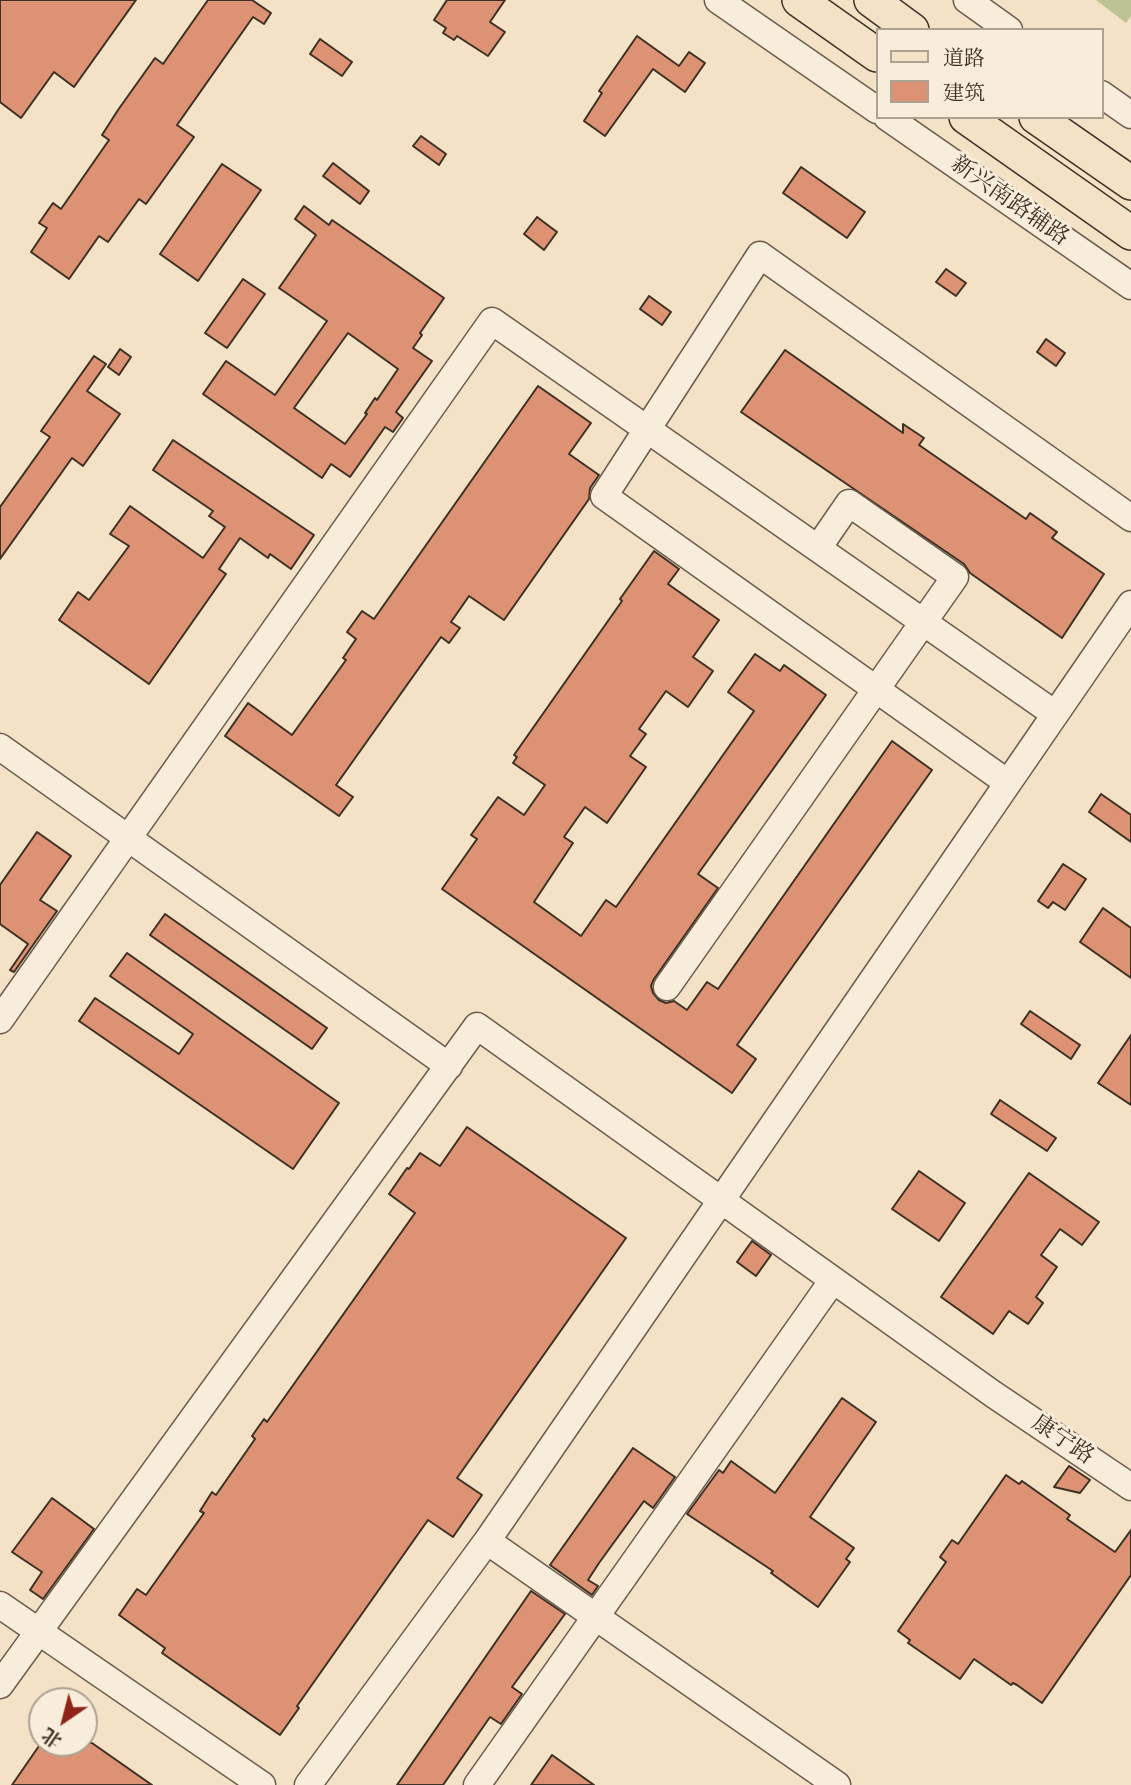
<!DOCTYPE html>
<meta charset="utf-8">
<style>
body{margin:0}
#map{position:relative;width:1131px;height:1785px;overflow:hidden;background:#f4e2c6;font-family:"IM FELL Double Pica","Noto Serif SC",serif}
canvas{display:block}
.legend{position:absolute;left:876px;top:28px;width:228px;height:91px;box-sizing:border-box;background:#f8ecda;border:2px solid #ada192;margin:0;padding:9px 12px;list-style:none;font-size:21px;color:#3d3025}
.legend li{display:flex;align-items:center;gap:14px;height:35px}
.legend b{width:35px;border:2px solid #ada192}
.north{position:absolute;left:28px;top:1687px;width:70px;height:70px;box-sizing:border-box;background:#f8ecda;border:2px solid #ada192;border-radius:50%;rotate:215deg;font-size:19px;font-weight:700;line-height:28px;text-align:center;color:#3d3025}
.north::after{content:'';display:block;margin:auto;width:24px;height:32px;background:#8f2418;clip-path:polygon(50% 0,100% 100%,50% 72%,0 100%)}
</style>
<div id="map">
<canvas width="1131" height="1785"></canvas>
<ul class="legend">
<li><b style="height:9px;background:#f4e2c6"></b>道路</li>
<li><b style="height:19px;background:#dc9273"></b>建筑</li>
</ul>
<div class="north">北</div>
</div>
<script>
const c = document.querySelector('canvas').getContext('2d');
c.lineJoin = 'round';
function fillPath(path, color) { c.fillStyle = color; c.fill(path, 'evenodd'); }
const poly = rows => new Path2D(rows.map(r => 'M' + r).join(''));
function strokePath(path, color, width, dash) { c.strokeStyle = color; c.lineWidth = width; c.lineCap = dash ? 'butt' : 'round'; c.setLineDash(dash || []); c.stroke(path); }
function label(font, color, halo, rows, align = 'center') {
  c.font = font + ' "IM FELL Double Pica","Noto Serif SC",serif'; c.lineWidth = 6; c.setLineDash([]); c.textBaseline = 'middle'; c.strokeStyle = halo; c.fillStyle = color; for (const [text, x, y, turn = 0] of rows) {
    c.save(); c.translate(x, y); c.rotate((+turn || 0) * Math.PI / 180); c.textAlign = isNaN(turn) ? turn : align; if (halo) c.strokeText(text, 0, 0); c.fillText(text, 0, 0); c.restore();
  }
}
fillPath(poly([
 [1096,0,1131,0,1131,16,1126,23]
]), '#bdc394');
const building = poly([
 [0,0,136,0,74,87,54,72,21,118,0,102,0,0],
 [208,0,252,0,271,13,264,24,253,17,177,125,194,137,146,204,139,199,108,242,99,236,69,279,31,252,47,228,39,223,53,203,61,209,109,140,102,135,118,110,155,58,163,64,208,0],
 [447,0,505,0,490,22,505,32,488,56,457,36,454,40,443,33,446,28,434,20,447,0],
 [637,36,679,66,689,52,705,63,685,92,653,69,605,136,584,121,602,93,599,91,637,36],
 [320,39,352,62,342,76,310,54,320,39],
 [421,136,446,154,439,165,413,146,421,136],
 [333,163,369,191,360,204,323,176,333,163],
 [222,164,261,190,198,281,160,254,222,164],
 [801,167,865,212,847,238,783,193,801,167],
 [304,206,329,225,332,220,444,298,420,333,422,335,413,348,432,361,396,412,403,418,393,432,385,427,350,477,331,464,322,478,203,394,226,361,275,395,327,321,279,288,316,235,295,219,304,206],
 [348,333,398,369,377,400,375,398,365,413,367,414,345,444,294,408,348,333],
 [537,217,557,232,544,250,524,234,537,217],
 [946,269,966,283,956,296,936,282,946,269],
 [243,279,265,294,227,348,205,333,243,279],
 [649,296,671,312,662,325,640,309,649,296],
 [1046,339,1065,353,1056,366,1037,352,1046,339],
 [120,349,131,357,119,375,108,367,120,349],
 [785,350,903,433,903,424,924,438,919,445,1026,519,1030,513,1057,532,1052,538,1104,574,1062,638,970,573,964,564,741,412,785,350],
 [94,356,106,364,87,391,120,414,83,466,72,458,0,559,0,507,50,437,41,431,94,356],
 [538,386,591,423,569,454,599,475,590,488,589,499,504,620,469,596,451,622,460,628,449,643,441,637,336,785,353,797,339,816,225,736,248,703,292,735,346,660,343,658,356,639,347,632,362,611,374,619,538,386],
 [173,440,314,535,291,569,270,554,268,558,240,538,219,569,226,574,149,684,59,620,78,592,89,600,129,546,110,534,130,506,203,558,225,527,209,516,213,511,153,470,173,440],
 [654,551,679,569,668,584,719,620,693,657,713,671,688,707,666,691,639,729,646,734,630,756,646,767,607,823,585,807,564,837,573,843,534,902,581,936,606,900,616,907,754,711,728,692,755,654,780,671,784,665,826,695,698,874,718,888,654,979,651,986,653,993,659,1000,666,1003,674,1001,687,1010,707,982,718,989,892,741,932,770,737,1045,756,1059,732,1093,442,889,477,839,471,835,498,797,524,815,545,785,513,763,517,757,514,755,622,601,620,599,654,551],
 [1101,794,1131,815,1131,842,1089,812,1101,794],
 [37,832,71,856,40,900,57,911,14,972,10,970,28,944,0,924,0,885,37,832],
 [1063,864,1086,879,1065,910,1053,902,1048,908,1038,901,1063,864],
 [1103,908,1131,928,1131,978,1080,942,1103,908],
 [165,914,327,1028,312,1049,150,935,165,914],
 [127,953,339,1103,293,1169,79,1021,95,998,179,1054,193,1034,110,976,127,953],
 [1030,1011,1080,1045,1071,1059,1021,1024,1030,1011],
 [1131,1035,1131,1105,1098,1083,1131,1035],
 [1000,1100,1056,1138,1047,1151,991,1114,1000,1100],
 [467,1127,626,1238,457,1478,482,1495,453,1537,428,1520,297,1706,299,1708,280,1735,162,1653,165,1648,119,1615,137,1589,146,1595,204,1513,200,1511,212,1492,216,1495,255,1439,252,1436,264,1419,267,1422,415,1213,389,1194,407,1168,409,1169,420,1153,440,1166,467,1127],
 [919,1171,965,1203,939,1241,892,1209,919,1171],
 [1029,1173,1099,1222,1082,1245,1060,1229,1041,1255,1057,1267,1036,1297,1043,1303,1028,1324,1009,1311,993,1334,941,1297,1029,1173],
 [752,1241,771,1255,756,1276,737,1262,752,1241],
 [842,1398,876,1422,810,1517,854,1548,846,1559,850,1562,818,1607,771,1573,773,1571,687,1514,719,1470,723,1473,731,1461,775,1493,842,1398],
 [633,1448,675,1477,653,1508,644,1501,599,1563,588,1580,598,1586,592,1595,550,1565,633,1448],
 [1069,1466,1090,1480,1080,1493,1054,1487,1069,1466],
 [1006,1475,1019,1484,1022,1481,1070,1515,1067,1519,1115,1552,1131,1530,1131,1575,1042,1703,1017,1685,1013,1683,1011,1685,974,1659,960,1679,908,1643,910,1640,898,1631,946,1562,940,1557,952,1540,958,1544,1006,1475],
 [52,1498,94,1529,43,1599,30,1590,42,1572,12,1552,52,1498],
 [531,1591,565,1614,512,1687,522,1694,501,1724,490,1717,443,1785,397,1785,531,1591],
 [41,1743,92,1743,152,1785,12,1785,41,1743],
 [552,1755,594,1785,531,1785,552,1755]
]);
fillPath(building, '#dc9273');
strokePath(building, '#3d3025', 2);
const minor = poly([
 [718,0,877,110],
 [967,0,1009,30],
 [1101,94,1131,115],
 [887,117,1131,286],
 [0,747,449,1066],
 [1008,783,604,496,760,255,1131,518],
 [667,987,955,577,849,503,818,548],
 [0,1020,492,321,1055,714],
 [487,1541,837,1785],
 [0,1605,262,1785],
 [0,1685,477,1026,993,1394,1131,1487],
 [308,1785,487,1541,1131,604],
 [477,1785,833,1280]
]);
const major = poly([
 [799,0,877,55],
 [871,0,912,30],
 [966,117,1131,233],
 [1036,117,1131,183]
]);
strokePath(minor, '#6b5c4d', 29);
strokePath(major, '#3d3025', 36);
strokePath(minor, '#f8ecda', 26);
strokePath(major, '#f4e2c6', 33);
label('23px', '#3d3025', '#f8ecda', [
 ["新兴南路辅路",1009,202,35],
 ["康宁路",1062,1441,34]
]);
</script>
